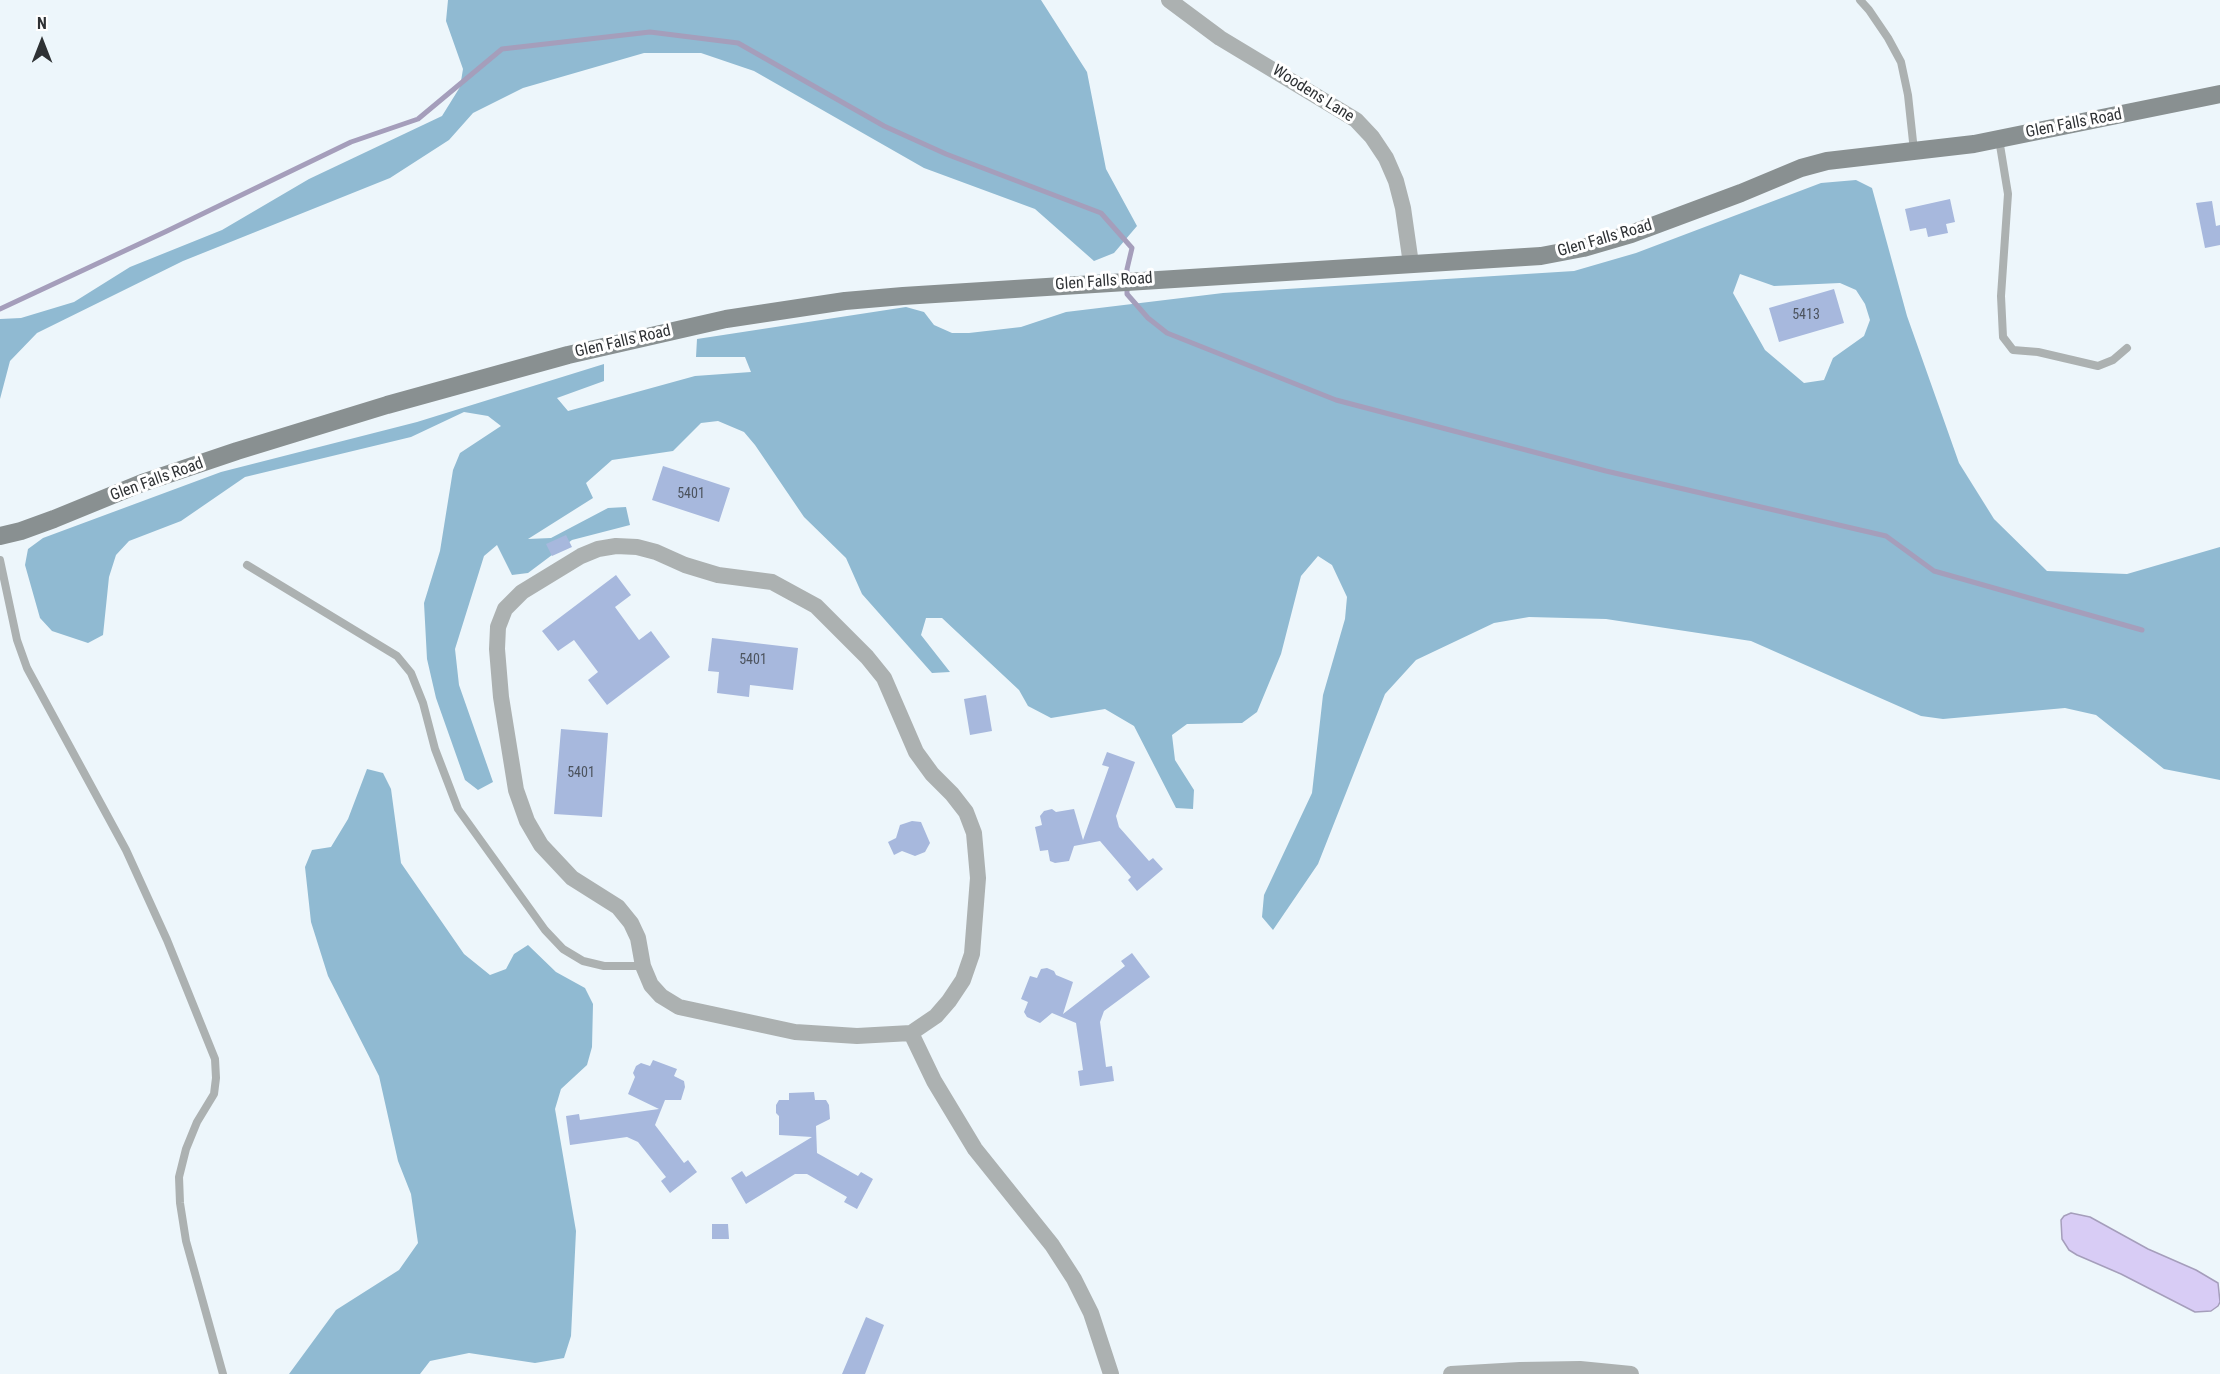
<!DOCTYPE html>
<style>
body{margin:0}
#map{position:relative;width:2220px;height:1374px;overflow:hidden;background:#edf6fb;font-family:"Roboto Condensed",sans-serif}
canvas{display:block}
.north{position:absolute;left:12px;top:12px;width:60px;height:60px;-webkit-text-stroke:4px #fff;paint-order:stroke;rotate:0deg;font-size:16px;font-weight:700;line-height:24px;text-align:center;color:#2e3134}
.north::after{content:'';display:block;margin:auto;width:21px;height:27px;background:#2e3134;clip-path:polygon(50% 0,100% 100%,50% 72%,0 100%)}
</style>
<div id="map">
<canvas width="2220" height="1374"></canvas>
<div class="north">N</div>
</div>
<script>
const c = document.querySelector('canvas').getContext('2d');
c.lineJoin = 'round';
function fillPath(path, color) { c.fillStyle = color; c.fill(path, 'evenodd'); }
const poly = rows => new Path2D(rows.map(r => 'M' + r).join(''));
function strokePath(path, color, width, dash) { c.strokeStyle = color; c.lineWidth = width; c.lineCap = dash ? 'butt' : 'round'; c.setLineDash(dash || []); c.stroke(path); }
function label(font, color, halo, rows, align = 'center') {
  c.font = font + ' "Roboto Condensed",sans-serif'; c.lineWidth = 6; c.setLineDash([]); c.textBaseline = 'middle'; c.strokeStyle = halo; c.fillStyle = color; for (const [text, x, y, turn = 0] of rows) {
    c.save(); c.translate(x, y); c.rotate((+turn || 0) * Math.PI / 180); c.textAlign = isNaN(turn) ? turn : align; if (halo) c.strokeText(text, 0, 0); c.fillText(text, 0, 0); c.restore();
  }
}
fillPath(poly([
 [448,0,1041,0,1087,72,1106,169,1137,226,1114,253,1094,261,1035,209,924,168,754,71,701,53,644,53,523,88,473,113,449,140,390,178,183,261,37,333,10,361,0,399,0,319,21,318,74,302,130,267,222,230,309,179,442,116,460,87,463,69,446,21],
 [1856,180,1872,188,1907,316,1959,463,1994,519,2047,571,2127,574,2220,547,2220,780,2164,769,2096,715,2065,708,1943,719,1921,716,1751,641,1606,619,1529,617,1494,623,1416,660,1385,694,1318,864,1273,930,1262,917,1264,895,1312,793,1323,695,1345,619,1347,597,1332,565,1318,556,1301,576,1281,654,1257,712,1242,723,1187,724,1172,735,1175,760,1194,790,1193,809,1176,808,1134,726,1105,709,1051,718,1028,706,1019,690,942,618,926,618,921,635,950,672,932,673,862,594,846,558,804,517,755,445,744,432,718,421,701,423,673,451,612,460,586,483,593,498,528,539,551,538,608,508,626,507,630,525,572,540,528,573,512,575,497,545,484,556,455,649,459,685,493,782,478,790,465,780,436,698,427,659,424,603,440,551,453,470,460,453,501,426,488,416,464,412,411,437,245,477,181,521,129,541,116,555,109,577,103,635,88,643,52,631,40,618,25,565,28,549,43,538,221,472,417,422,604,364,604,381,557,398,568,411,695,376,751,372,745,357,696,357,697,339,906,307,924,312,934,325,952,333,969,333,1021,327,1066,312,1223,293,1574,271,1636,253,1821,183],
 [1740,274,1774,286,1840,283,1856,290,1865,304,1870,320,1864,336,1833,358,1824,380,1804,383,1765,350,1733,293],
 [367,769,383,773,391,789,401,863,464,954,490,975,506,969,514,954,528,945,556,972,585,988,593,1004,592,1047,587,1065,561,1089,555,1109,576,1231,571,1336,564,1358,535,1363,469,1353,430,1361,420,1374,289,1374,336,1310,399,1270,418,1243,411,1194,398,1161,379,1076,328,976,311,922,305,867,312,850,331,847,348,819]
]), '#90bad2');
const water = poly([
 [2071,1213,2090,1217,2148,1249,2196,1270,2218,1283,2220,1302,2218,1306,2211,1311,2195,1312,2121,1274,2077,1255,2069,1250,2062,1239,2061,1220,2064,1216,2071,1213]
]);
fillPath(water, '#d8ccf5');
strokePath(water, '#a59ebb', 1.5);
strokePath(poly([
 [0,309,167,231,351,142,418,119,502,49,650,32,738,43,884,126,946,154,1101,213,1132,248,1127,269,1127,294,1148,318,1167,333,1336,400,1606,471,1886,536,1934,571,2142,630]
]), '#a59ebb', 5);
fillPath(poly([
 [1950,199,1955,222,1946,224,1948,233,1928,237,1926,228,1910,231,1905,209],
 [2212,201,2216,226,2220,225,2220,245,2205,248,2196,203],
 [1834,289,1844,323,1779,342,1769,308],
 [663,466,730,488,719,522,652,500],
 [566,535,572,547,552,556,546,544],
 [616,575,631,595,615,607,639,640,651,631,670,657,607,705,588,680,598,672,574,640,558,651,542,631],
 [712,638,798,648,793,690,750,685,749,697,717,693,719,672,708,671],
 [986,695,992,731,970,735,964,699],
 [561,729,608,733,602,817,554,814],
 [1107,752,1135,762,1116,816,1119,827,1149,861,1153,858,1163,869,1137,891,1128,880,1131,877,1100,841,1074,846,1069,861,1055,863,1050,861,1048,850,1040,851,1035,827,1042,825,1040,816,1044,811,1052,809,1056,812,1074,809,1083,840,1109,767,1102,765],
 [912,821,921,822,930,843,925,852,915,856,902,851,894,855,888,842,896,838,900,825],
 [1132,953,1150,977,1104,1011,1100,1022,1106,1067,1112,1066,1114,1081,1080,1086,1078,1071,1083,1070,1076,1023,1052,1013,1040,1023,1027,1017,1024,1012,1028,1002,1021,999,1030,976,1037,978,1041,969,1047,968,1054,971,1056,975,1073,982,1063,1014,1125,966,1121,961],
 [653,1060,677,1069,674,1076,684,1081,685,1087,681,1100,665,1100,655,1125,684,1163,688,1160,697,1172,670,1193,661,1181,666,1177,638,1142,627,1137,570,1145,566,1116,579,1114,580,1120,659,1109,628,1094,635,1077,633,1073,636,1066,641,1063,650,1066],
 [814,1092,815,1100,826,1100,829,1105,830,1119,816,1126,817,1153,858,1176,861,1172,873,1179,857,1209,844,1202,847,1197,807,1174,795,1174,746,1204,731,1178,742,1171,746,1177,812,1137,779,1135,779,1116,776,1113,776,1105,779,1100,789,1100,789,1093],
 [712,1224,728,1224,729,1239,712,1239],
 [866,1317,884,1325,865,1374,842,1374]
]), '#a7b8dd');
strokePath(poly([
 [1860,0,1869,10,1888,38,1901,62,1908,95,1914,151],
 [1999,139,2008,194,2001,296,2003,337,2013,350,2038,352,2098,366,2113,360,2127,348],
 [0,560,17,640,27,668,126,850,167,940,215,1059,216,1078,214,1094,197,1122,186,1149,179,1177,180,1203,186,1241,223,1374],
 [247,565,397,656,411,673,423,703,435,749,458,809,545,930,563,949,583,961,604,966,643,966]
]), '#acb1b1', 8);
strokePath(poly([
 [1169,0,1220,38,1356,120,1372,137,1386,158,1396,181,1403,208,1411,264],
 [616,546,637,547,656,552,685,565,718,575,772,582,816,606,867,657,884,678,916,752,932,774,952,794,966,812,974,833,978,878,972,954,963,980,949,1001,936,1016,911,1033,857,1036,795,1032,679,1007,661,996,651,985,643,966,638,938,631,923,618,907,572,878,541,845,527,821,516,790,501,697,497,649,498,627,505,609,522,592,581,556,598,549,616,546],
 [911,1033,934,1081,975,1149,1052,1245,1074,1279,1091,1313,1111,1374],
 [1451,1374,1520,1370,1580,1369,1631,1374]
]), '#acb1b1', 16);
strokePath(poly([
 [0,536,21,531,54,519,142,483,237,451,387,405,568,355,726,319,845,301,903,296,1541,256,1583,248,1631,234,1741,193,1801,168,1827,161,1974,144,2220,94]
]), '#899091', 18);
label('14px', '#4c535e', null, [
 ["5413",1806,315],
 ["5401",691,494],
 ["5401",753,660],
 ["5401",581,773]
]);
label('16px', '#2e3134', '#fff', [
 ["Woodens Lane",1313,94,32],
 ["Glen Falls Road",2074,124,-11],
 ["Glen Falls Road",1605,239,-16],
 ["Glen Falls Road",1104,282,-4],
 ["Glen Falls Road",623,342,-13],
 ["Glen Falls Road",157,480,-20]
]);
</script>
